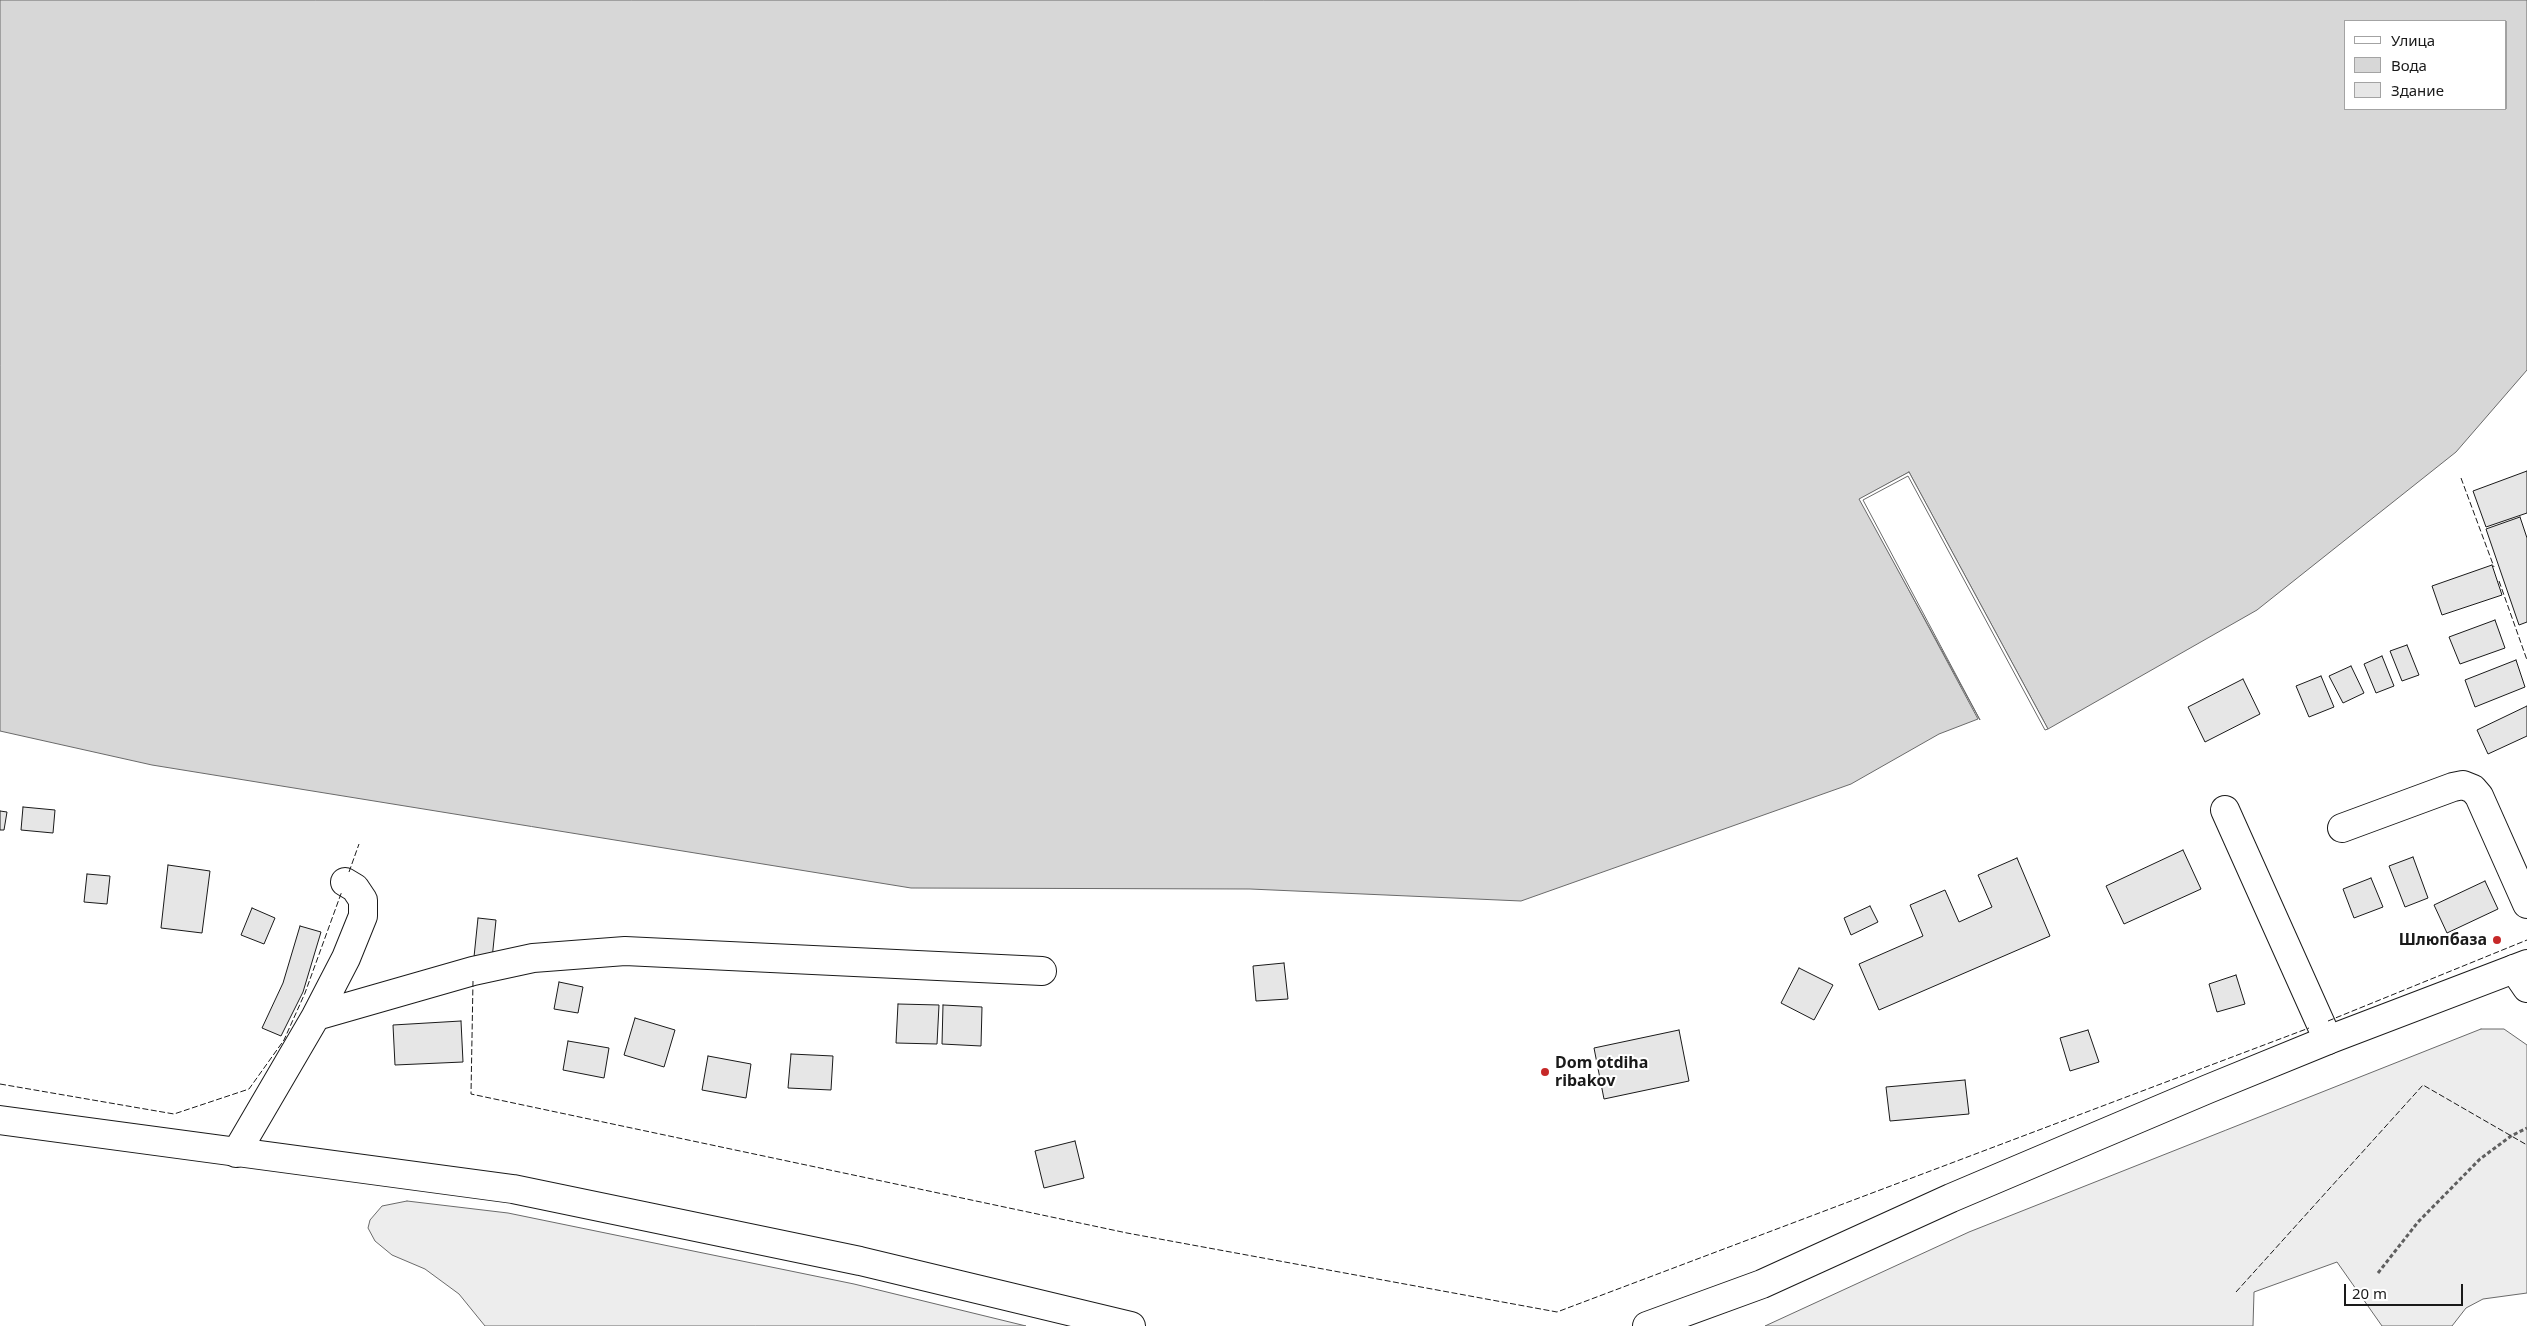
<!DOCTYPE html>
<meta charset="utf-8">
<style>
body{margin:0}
#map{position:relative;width:2527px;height:1326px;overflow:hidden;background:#fff;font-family:"Noto Sans",sans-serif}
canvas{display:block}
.legend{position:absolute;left:2344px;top:20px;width:162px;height:90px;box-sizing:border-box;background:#fff;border:1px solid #a3a3a3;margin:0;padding:6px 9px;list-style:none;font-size:15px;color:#1a1a1a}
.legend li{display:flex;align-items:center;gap:10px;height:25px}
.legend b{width:25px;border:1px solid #a3a3a3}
.scale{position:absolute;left:2344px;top:1284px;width:119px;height:22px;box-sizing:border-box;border:2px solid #1a1a1a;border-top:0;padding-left:6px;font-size:15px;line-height:18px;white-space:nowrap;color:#1a1a1a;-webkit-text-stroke:4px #fff;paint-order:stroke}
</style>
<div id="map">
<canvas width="2527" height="1326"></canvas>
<ul class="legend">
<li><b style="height:6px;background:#fff"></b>Улица</li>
<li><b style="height:14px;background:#d7d7d7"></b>Вода</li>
<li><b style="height:14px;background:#e6e6e6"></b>Здание</li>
</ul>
<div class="scale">20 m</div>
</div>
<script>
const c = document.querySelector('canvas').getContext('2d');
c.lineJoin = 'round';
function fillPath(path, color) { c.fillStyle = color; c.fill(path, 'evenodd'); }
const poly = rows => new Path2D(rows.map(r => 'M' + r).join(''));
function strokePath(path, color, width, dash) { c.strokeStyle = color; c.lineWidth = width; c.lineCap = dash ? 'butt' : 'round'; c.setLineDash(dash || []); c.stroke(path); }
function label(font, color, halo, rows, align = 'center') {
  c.font = font + ' "Noto Sans",sans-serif'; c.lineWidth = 4; c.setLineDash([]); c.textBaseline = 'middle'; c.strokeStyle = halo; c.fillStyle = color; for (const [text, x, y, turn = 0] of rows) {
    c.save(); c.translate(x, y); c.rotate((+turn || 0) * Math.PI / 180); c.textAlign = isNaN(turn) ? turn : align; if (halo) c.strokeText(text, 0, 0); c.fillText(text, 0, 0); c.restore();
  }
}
const built = poly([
 [2481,1029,2504,1029,2527,1045,2527,1293,2483,1299,2466,1308,2452,1326,2382,1326,2337,1262,2254,1292,2253,1326,1765,1326,1969,1232,2481,1029],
 [407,1201,508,1213,854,1284,1026,1326,485,1326,459,1294,425,1269,392,1255,375,1241,368,1228,370,1220,382,1206,407,1201]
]);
fillPath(built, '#ededed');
strokePath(built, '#6a6a6a', 1);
const water = poly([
 [0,0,2527,0,2527,370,2456,452,2257,610,2048,729,1909,472,1860,499,1978,719,1939,734,1851,784,1521,901,1250,889,911,888,152,765,0,731,0,0],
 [2346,21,2506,21,2506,109,2346,109,2346,21]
]);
fillPath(water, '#d7d7d7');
strokePath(water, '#6a6a6a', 1);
const pier = poly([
 [1909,472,2048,729,2045,730,1908,476,1863,500,1980,720,1859,499,1909,472]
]);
fillPath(pier, '#fff');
strokePath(pier, '#6a6a6a', 1);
const building = poly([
 [2527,471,2527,513,2486,527,2473,491,2527,471],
 [2520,517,2527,538,2527,622,2519,625,2486,529,2520,517],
 [2492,565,2502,595,2442,615,2432,586,2492,565],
 [2495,620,2505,648,2460,664,2449,637,2495,620],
 [2407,645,2419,675,2402,681,2390,651,2407,645],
 [2382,656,2394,686,2376,693,2364,664,2382,656],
 [2516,660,2525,687,2475,707,2465,680,2516,660],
 [2351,666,2364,693,2343,703,2329,676,2351,666],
 [2321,676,2334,707,2309,717,2296,686,2321,676],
 [2243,679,2260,714,2205,742,2188,707,2243,679],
 [2527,706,2527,736,2488,754,2477,730,2527,706],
 [23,807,55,810,53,833,21,830,23,807],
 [0,811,7,812,4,830,0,830,0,811],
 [2183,850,2201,889,2124,924,2106,886,2183,850],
 [2413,857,2428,898,2405,907,2389,866,2413,857],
 [2017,858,2050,936,1879,1010,1859,964,1923,936,1910,905,1945,890,1959,922,1992,907,1978,875,2017,858],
 [168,865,210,871,202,933,161,928,168,865],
 [87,874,110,876,107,904,84,902,87,874],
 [2371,878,2383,907,2354,918,2343,889,2371,878],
 [2485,881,2498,909,2447,933,2434,905,2485,881],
 [1870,906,1878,922,1851,935,1844,918,1870,906],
 [252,908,275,918,264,944,241,935,252,908],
 [478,918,496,920,492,959,474,957,478,918],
 [300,926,321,932,303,992,281,1036,262,1028,283,983,300,926],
 [1284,963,1288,999,1256,1001,1253,966,1284,963],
 [1799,968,1833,985,1814,1020,1781,1003,1799,968],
 [2236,975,2245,1004,2217,1012,2209,984,2236,975],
 [559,982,583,987,578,1013,554,1009,559,982],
 [898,1004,939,1005,937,1044,896,1043,898,1004],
 [943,1005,982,1007,981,1046,942,1044,943,1005],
 [635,1018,675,1030,664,1067,624,1055,635,1018],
 [461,1021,463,1062,395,1065,393,1025,461,1021],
 [1679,1030,1689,1081,1604,1099,1594,1048,1679,1030],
 [2088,1030,2099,1062,2070,1071,2060,1038,2088,1030],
 [568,1041,609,1048,604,1078,563,1070,568,1041],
 [791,1054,833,1056,831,1090,788,1088,791,1054],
 [708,1056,751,1064,746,1098,702,1090,708,1056],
 [1965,1080,1969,1114,1890,1121,1886,1087,1965,1080],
 [1075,1141,1084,1178,1044,1188,1035,1151,1075,1141]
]);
fillPath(building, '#e6e6e6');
strokePath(building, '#1a1a1a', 1);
const minor = poly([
 [2225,810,2328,1040],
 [2342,828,2453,787,2463,785,2473,789,2479,796,2527,904],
 [2514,969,2527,988],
 [316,1016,346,958,363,916,363,900,355,888,345,882],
 [236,1153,316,1016,473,971,533,958,625,951,1042,971]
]);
const major = poly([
 [0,1120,513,1189,860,1261,1131,1326],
 [1647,1326,1762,1284,1951,1198,2208,1089,2328,1040,2527,964]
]);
strokePath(minor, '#1a1a1a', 30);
strokePath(major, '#1a1a1a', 30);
strokePath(poly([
 [2378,1273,2418,1222,2480,1159,2511,1136,2527,1128]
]), '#5f5f5f', 3, [4, 2.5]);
strokePath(minor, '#fff', 28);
strokePath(major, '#fff', 28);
strokePath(poly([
 [2461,478,2494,567],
 [2499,581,2527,660],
 [349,872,359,844],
 [473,981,471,1094,1127,1233,1557,1312,2309,1028],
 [2328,1021,2527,940],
 [0,1084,174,1114,249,1089,284,1040,305,993,342,891],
 [2236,1292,2423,1085,2527,1145]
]), '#1a1a1a', 1, [6, 2.5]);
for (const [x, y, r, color] of [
 [2497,940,5,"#c62828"],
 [1545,1072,5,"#c62828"]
]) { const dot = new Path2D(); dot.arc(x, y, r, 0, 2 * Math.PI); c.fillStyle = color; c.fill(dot); strokePath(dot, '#fff', 2); }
label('bold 16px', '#1a1a1a', '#fff', [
 ["Шлюпбаза",2487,940],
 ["Dom otdiha",1555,1063,"left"],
 ["ribakov",1555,1081,"left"]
], 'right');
</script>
